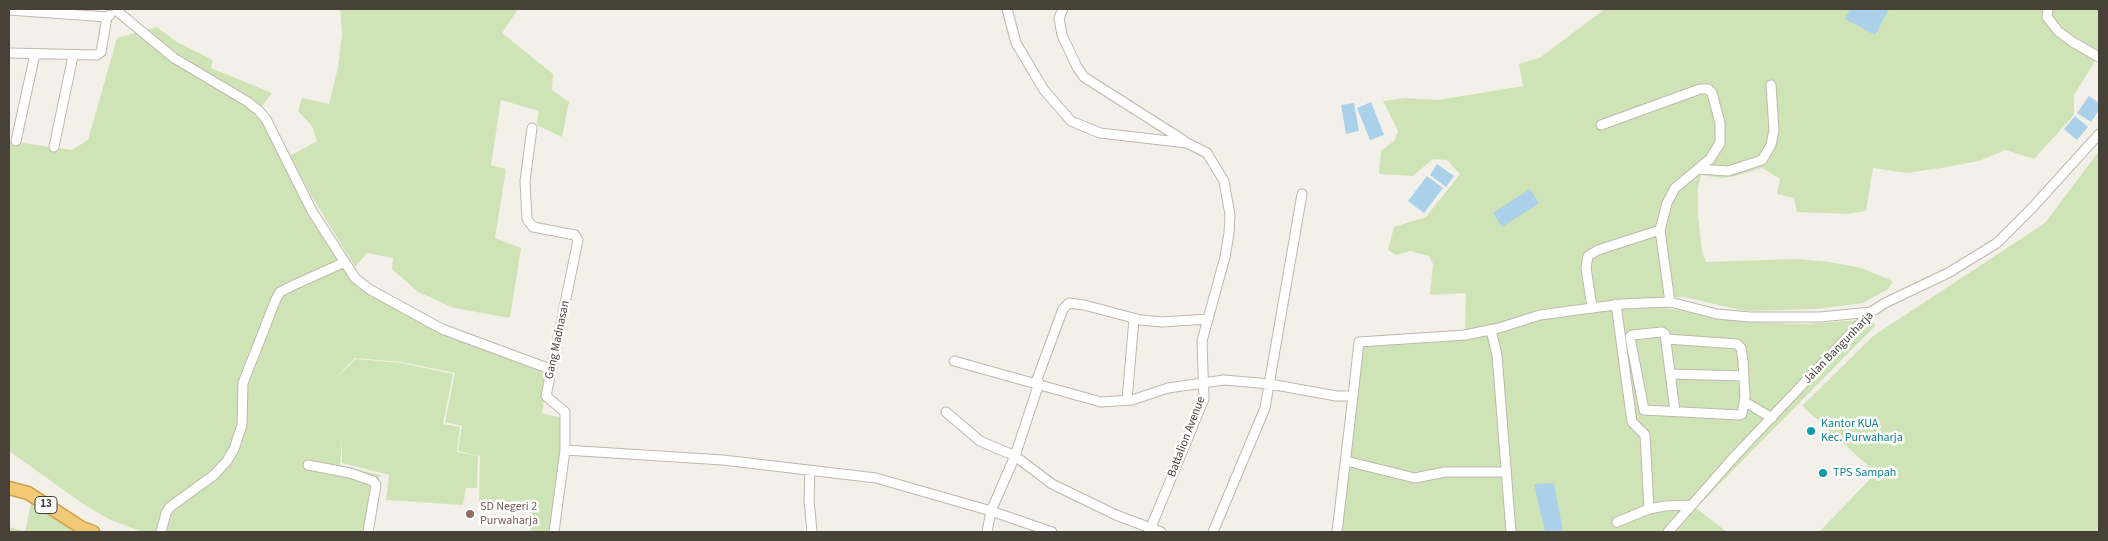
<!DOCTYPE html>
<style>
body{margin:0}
#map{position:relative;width:2108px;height:541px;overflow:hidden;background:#f3f0ea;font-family:"Source Sans 3",sans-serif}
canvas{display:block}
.frame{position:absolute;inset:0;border:10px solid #474138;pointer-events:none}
</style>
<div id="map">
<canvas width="2108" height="541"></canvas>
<div class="frame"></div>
</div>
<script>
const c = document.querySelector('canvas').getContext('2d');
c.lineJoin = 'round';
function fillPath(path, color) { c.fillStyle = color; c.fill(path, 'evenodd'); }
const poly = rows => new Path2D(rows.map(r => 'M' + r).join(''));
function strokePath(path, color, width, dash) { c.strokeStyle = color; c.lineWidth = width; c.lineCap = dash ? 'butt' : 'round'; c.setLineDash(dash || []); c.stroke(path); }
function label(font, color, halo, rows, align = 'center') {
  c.font = font + ' "Source Sans 3",sans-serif'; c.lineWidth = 5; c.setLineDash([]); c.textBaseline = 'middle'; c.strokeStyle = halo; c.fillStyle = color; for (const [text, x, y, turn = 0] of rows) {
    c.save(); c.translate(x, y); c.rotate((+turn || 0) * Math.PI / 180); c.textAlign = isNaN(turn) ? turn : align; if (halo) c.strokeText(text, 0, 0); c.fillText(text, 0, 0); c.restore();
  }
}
fillPath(poly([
 [340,9,518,9,502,33,553,74,552,90,569,102,562,137,537,125,539,111,501,100,491,165,506,169,495,238,521,248,510,318,454,308,418,292,392,269,393,258,367,253,355,267,288,157,317,141,312,126,298,111,302,98,329,104,338,67,342,34],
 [1605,9,2099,9,2099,55,2074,95,2074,115,2034,159,2006,150,1979,161,1941,168,1907,173,1873,168,1866,211,1848,214,1797,212,1794,198,1777,194,1780,179,1762,168,1736,176,1722,178,1701,175,1698,189,1698,215,1702,251,1706,262,1797,259,1830,262,1861,268,1893,281,1888,289,1863,303,1816,309,1745,311,1684,297,1639,299,1544,309,1489,328,1465,331,1466,293,1430,295,1433,264,1429,256,1410,251,1396,255,1388,250,1394,227,1426,217,1460,174,1447,160,1433,159,1413,176,1379,174,1381,151,1394,141,1398,131,1383,101,1405,98,1438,100,1523,86,1519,64,1541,57],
 [157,27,177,42,213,60,211,68,272,93,255,115,262,122,309,214,367,292,440,333,549,373,542,413,568,420,550,532,530,532,531,512,479,504,480,456,458,451,462,426,445,422,455,373,401,362,355,358,334,379,356,359,401,363,453,374,443,424,460,427,457,452,478,456,477,488,466,488,463,505,386,500,389,475,342,463,342,440,340,465,380,475,370,532,142,532,111,520,86,506,9,451,9,141,72,150,88,140,117,38],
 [2099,151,2099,532,1819,532,1876,473,1802,406,1873,336,2045,223],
 [1654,306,1750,322,1808,324,1872,319,1875,326,1696,508,1727,532,1341,532,1361,345,1466,338,1548,317,1577,312],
 [31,503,72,528,75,532,9,532,9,527,25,531]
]), '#cfe4b6');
fillPath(poly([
 [1850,9,1889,9,1875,35,1845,19],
 [2089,96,2099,103,2099,110,2091,122,2077,113],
 [1371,102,1384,135,1370,140,1357,108],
 [1354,103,1359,131,1346,134,1341,105],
 [2075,116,2088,127,2077,140,2064,129],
 [1437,164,1454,176,1446,187,1430,175],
 [1427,176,1443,188,1424,213,1408,201],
 [1530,189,1539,203,1502,227,1493,213],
 [1554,483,1563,532,1545,532,1534,484]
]), '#abd1ea');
const minor = poly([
 [1007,9,1016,43,1044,90,1071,121,1100,133,1187,143,1207,153,1224,181,1230,215,1229,233,1225,257,1202,341,1204,399,1149,532],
 [1063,9,1059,18,1062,35,1077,67,1084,77,1183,140],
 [2048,9,2047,17,2058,31,2071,41,2099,57],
 [9,10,107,17,110,15],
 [117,11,174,58,248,102,259,111,266,119,312,211,355,278,369,289,442,329,550,369],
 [9,53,97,55,101,52,107,17],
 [1601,125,1700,89,1708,89,1712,93,1720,123,1720,143,1710,159,1675,188,1667,203,1660,230,1670,302],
 [532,128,525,181,527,219,533,227,575,235,578,240,546,396,565,412,565,450,554,532],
 [16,141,35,54],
 [54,147,73,56],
 [1698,169,1728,171,1762,160,1771,145,1774,130,1771,85],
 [1616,304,1632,422,1645,435,1649,509],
 [1592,307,1586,268,1588,256,1598,250,1660,230],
 [1491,330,1497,355,1511,532],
 [1667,339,1737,344,1741,348,1743,361,1745,396,1742,414,1739,415,1644,410,1630,337,1632,335,1662,332,1665,334,1675,411],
 [954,361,1101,402,1132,400,1168,388,1224,380,1270,384,1336,396,1353,396,1359,342,1465,335,1499,328,1540,315,1622,304,1670,302,1717,314,1750,317,1820,317,1871,312],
 [1670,374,1744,376],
 [1036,382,1063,309,1069,303,1084,305,1141,320,1162,322,1208,319],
 [1127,400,1134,319],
 [1745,402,1772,418],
 [946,412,980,441,1015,456,1052,484,1116,515,1161,532],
 [565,450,723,460,876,478,991,511,1052,532],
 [1346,461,1415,478,1445,472,1506,472],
 [308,465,350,473,373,481,376,485,368,532],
 [810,470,809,500,812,532],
 [1617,522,1649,509,1665,506,1691,505],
 [161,532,166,513,170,507,214,475,227,461,234,449,242,425,243,383,276,299,280,292,294,285,345,262],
 [987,532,991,511,1015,456,1039,383],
 [1213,532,1265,408,1302,194],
 [1337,532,1353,396],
 [1668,532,1735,456,1871,312,1885,303,1948,273,1997,243,2033,207,2099,134]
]);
const highway = poly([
 [9,488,28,493,82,528,93,532]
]);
strokePath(minor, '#beb8ad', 11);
strokePath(highway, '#d09e46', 15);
strokePath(minor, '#fff', 9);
strokePath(highway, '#f2c976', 12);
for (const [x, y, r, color] of [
 [1811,431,5,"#0f9aa8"],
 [1823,473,5,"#0f9aa8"],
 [470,514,5,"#8d6e63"]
]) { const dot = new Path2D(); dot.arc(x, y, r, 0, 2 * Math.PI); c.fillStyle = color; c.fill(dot); strokePath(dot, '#fff', 2); }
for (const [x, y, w] of [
 [46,505,22]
]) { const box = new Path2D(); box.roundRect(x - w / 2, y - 8.5, w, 17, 4); c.fillStyle = '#fff'; c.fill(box); strokePath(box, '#474138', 1); }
label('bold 11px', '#474138', null, [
 ["13",46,505]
]);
label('12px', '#474138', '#fff', [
 ["Gang Madnasan",558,340,-78],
 ["Jalan Bangunharja",1839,348,-46],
 ["Battalion Avenue",1187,437,-69]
]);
label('12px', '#0d838f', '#fff', [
 ["Kantor KUA",1821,424],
 ["Kec. Purwaharja",1821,438],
 ["TPS Sampah",1833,473]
], 'left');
label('12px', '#785e54', '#fff', [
 ["SD Negeri 2",480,507],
 ["Purwaharja",480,521]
], 'left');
</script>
